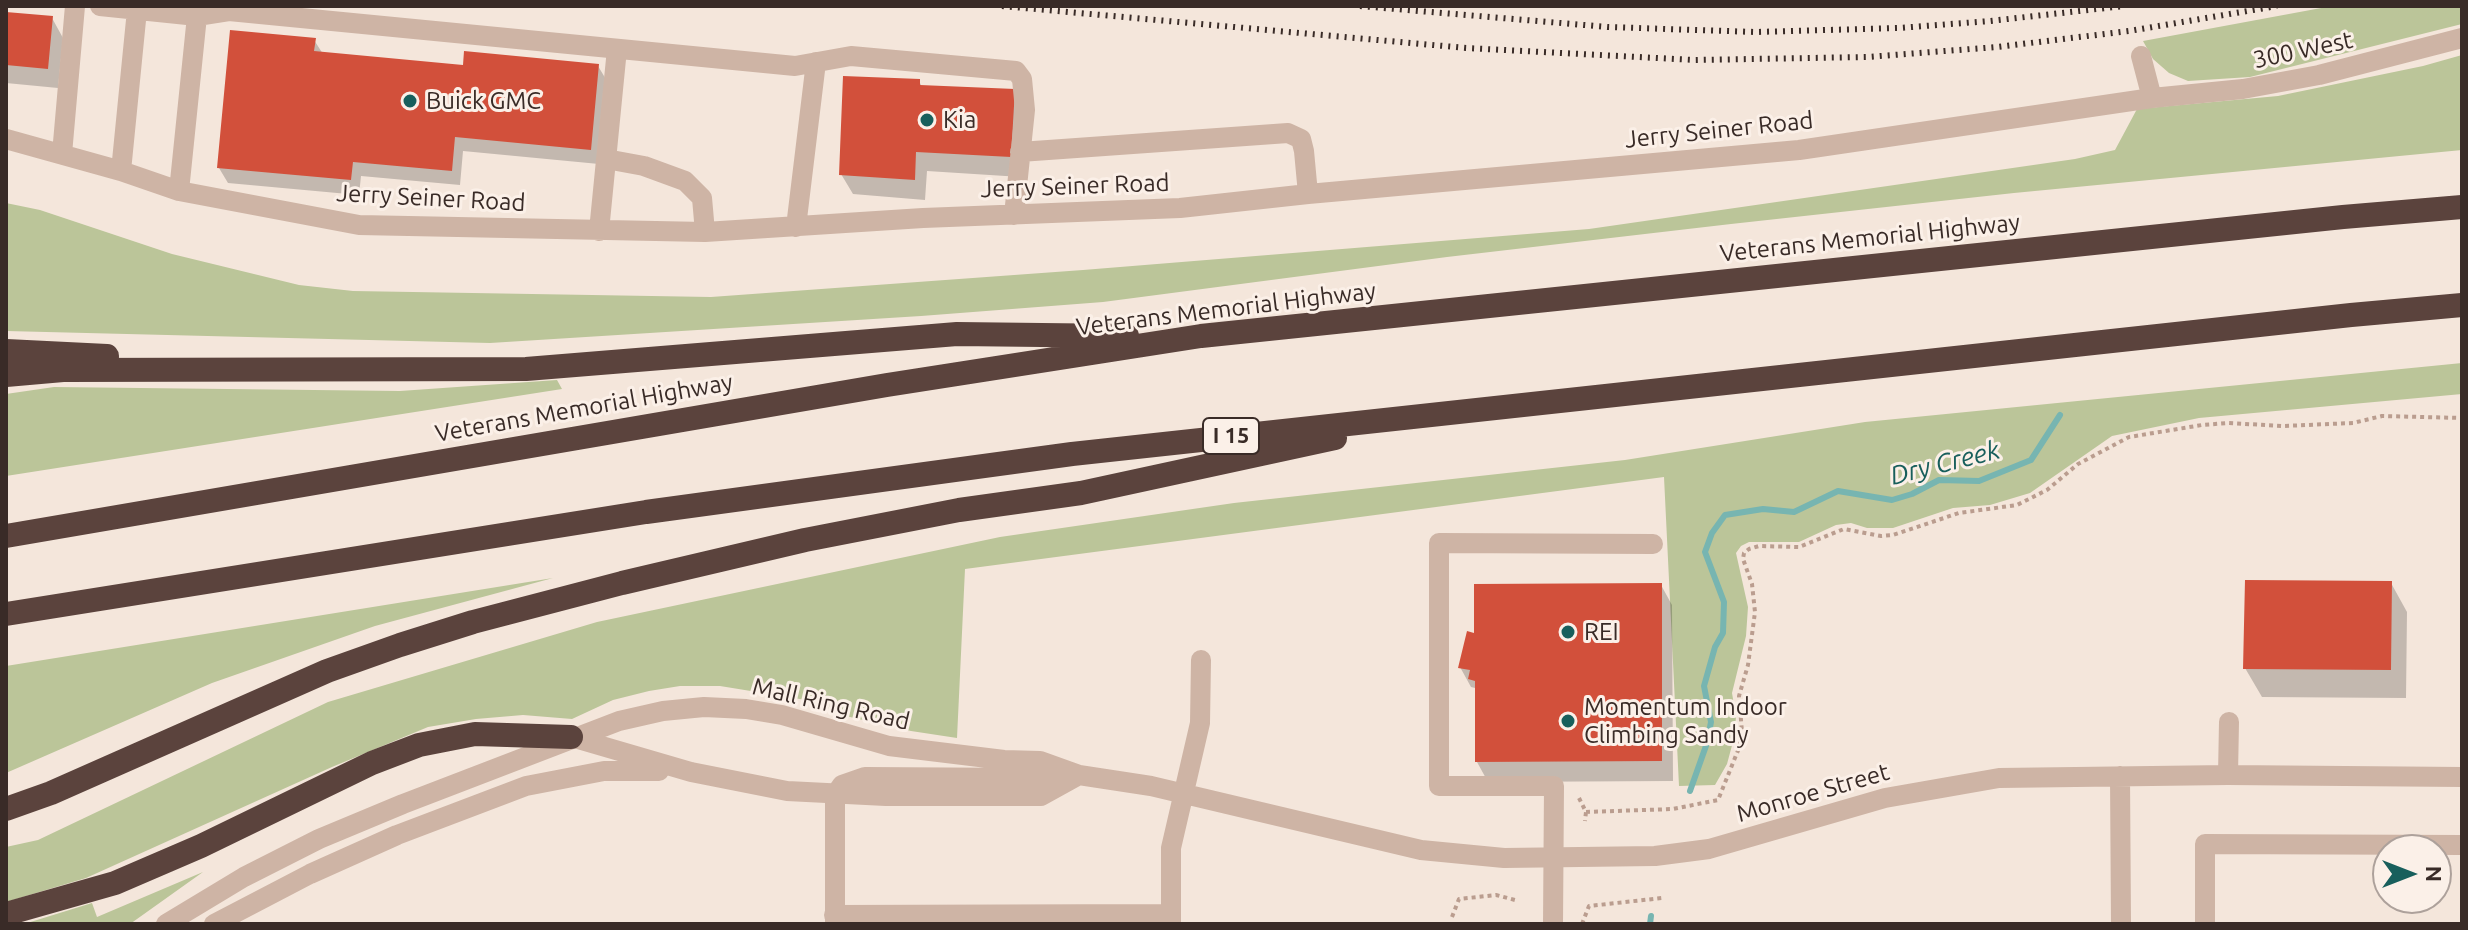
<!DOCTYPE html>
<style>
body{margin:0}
#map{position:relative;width:2468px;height:930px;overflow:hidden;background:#f4e6db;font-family:Ubuntu,sans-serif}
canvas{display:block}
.frame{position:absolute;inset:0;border:8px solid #392b27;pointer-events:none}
.north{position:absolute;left:2372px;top:834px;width:80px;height:80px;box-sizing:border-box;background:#fbf0e8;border:2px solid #ada19b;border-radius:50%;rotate:90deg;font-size:22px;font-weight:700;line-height:32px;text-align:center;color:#392b27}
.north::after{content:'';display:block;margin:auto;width:28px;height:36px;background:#185f5c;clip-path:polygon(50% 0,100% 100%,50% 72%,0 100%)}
</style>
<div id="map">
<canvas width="2468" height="930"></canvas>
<div class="frame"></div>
<div class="north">N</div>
</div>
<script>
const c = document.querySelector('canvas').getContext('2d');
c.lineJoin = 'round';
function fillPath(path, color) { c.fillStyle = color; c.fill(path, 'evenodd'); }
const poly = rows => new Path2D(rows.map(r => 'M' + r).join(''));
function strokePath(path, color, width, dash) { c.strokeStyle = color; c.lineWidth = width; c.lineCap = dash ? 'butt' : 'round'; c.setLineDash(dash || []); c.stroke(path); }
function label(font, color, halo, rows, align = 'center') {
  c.font = font + ' Ubuntu,sans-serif'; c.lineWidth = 6; c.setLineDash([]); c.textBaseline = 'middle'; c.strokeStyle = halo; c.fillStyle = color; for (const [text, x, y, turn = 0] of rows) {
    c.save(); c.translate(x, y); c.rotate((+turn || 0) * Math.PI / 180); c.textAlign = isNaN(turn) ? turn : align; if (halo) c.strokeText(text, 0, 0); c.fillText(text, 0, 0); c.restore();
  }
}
fillPath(poly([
 [2332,6,2462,6,2462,24,2250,77,2188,81,2169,73,2153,59,2143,41],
 [2462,55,2462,150,2014,193,1731,224,1447,257,1103,302,921,316,490,343,6,331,6,203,40,210,172,254,299,285,353,291,711,297,1083,270,1589,229,2075,159,2115,150,2137,109,2278,96,2423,66],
 [2462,363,2462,394,2199,418,2112,436,2030,493,1990,505,1953,508,1893,528,1867,528,1851,523,1836,525,1799,542,1749,542,1741,546,1736,553,1748,607,1746,636,1732,693,1736,717,1734,738,1727,764,1715,785,1679,786,1664,477,965,569,957,738,911,731,850,717,806,700,720,686,680,686,649,691,613,700,572,719,523,715,476,719,428,727,332,767,86,878,6,902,6,847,38,840,328,702,597,622,1000,537,1234,503,1625,460,1865,422],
 [557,380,562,389,6,476,6,394,54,387,400,391],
 [553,578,375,626,212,683,6,773,6,666],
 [203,872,130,924,24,924,92,903,97,917]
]), '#bbc599');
fillPath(poly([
 [6,14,52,18,63,38,58,88,6,83],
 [314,40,323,54,465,68,598,66,607,81,599,164,463,151,460,185,361,176,359,195,228,183,219,168],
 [919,81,922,87,1014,90,1021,177,927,171,925,200,853,194,841,174],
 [2391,583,2407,612,2406,698,2262,697,2245,668],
 [1661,585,1672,605,1673,781,1488,782,1477,762,1475,688,1471,687,1460,667,1476,636]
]), '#0003');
strokePath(poly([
 [1690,791,1707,743,1711,722,1704,686,1715,647,1723,633,1724,602,1705,552,1712,533,1725,515,1763,509,1794,512,1838,491,1892,500,1912,494,1939,480,1979,481,2031,460,2060,415],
 [1650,924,1651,916]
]), '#77b5b1', 6);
fillPath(poly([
 [6,12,53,16,48,69,6,65],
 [230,30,316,38,314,51,463,65,464,51,599,64,591,150,455,137,452,171,353,162,351,180,217,168],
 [843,76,920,79,920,85,1015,89,1011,157,916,152,915,180,839,175],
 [2245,580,2392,581,2391,670,2243,669],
 [1662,583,1662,761,1475,762,1475,681,1468,679,1470,670,1458,668,1467,631,1474,633,1474,584]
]), '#d2503b');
strokePath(poly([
 [1579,798,1586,812,1585,821],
 [1586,812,1673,809,1718,800,1739,748,1742,732,1739,696,1748,665,1755,612,1752,584,1743,559,1744,553,1749,549,1759,546,1799,547,1844,529,1881,536,1893,535,1959,513,2017,505,2047,490,2078,464,2129,437,2202,425,2228,423,2283,426,2353,423,2382,416,2462,418],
 [1452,917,1459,899,1496,895,1515,900],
 [1582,924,1589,906,1662,898]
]), '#ba9d8f', 4, [4, 4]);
strokePath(poly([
 [100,6,197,16,179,191],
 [197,16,229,11,795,66,851,56,1016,71,1022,79,1025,110,1014,215],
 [2141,56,2152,98],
 [6,139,121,171,179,191,359,225,705,232,923,218,1180,208,1308,194,1799,150,2152,98,2243,89,2319,75,2462,38],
 [1020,152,1288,133,1301,139,1304,151,1308,194],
 [62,154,75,6],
 [606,159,644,166,685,181,702,198,705,232],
 [121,171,137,10],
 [796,227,816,62],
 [599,231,617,49],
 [571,737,691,772,787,791,886,796,1041,796,1079,775],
 [2228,775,2229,722],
 [2120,776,2121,924],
 [834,915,1171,914],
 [166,924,244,877,319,839,403,804,619,721,663,711,704,707,746,709,782,715,889,746,1004,760,1040,761,1079,775,1151,786,1421,850,1504,858,1655,856,1709,849,1885,798,1999,778,2228,775,2462,777],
 [214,924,310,874,397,835,526,786,604,771,659,771],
 [835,924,835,795,842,785,865,777,1030,778,1071,776],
 [1171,924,1171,848,1200,723,1201,660],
 [1553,924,1554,786,1439,786,1439,543,1653,544],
 [2205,924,2205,844,2462,845]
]), '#ceb4a5', 20);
strokePath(poly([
 [6,351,107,356],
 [6,375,63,370,526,369,957,334,1127,336],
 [6,536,887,385,1201,336,2343,217,2462,207],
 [6,614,646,512,1072,454,2351,315,2462,305],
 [6,809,51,793,327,671,400,645,473,622,622,583,805,540,959,510,1081,493,1335,438],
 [6,914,115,883,201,846,372,763,419,745,475,734,571,737]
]), '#5b433d', 24);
strokePath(poly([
 [1002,6,1466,48,1695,60,1867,57,1997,47,2129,31,2277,6],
 [1360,6,1608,27,1755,32,1899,28,1990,21,2124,6]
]), '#392b27', 6, [2, 6]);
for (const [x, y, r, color] of [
 [410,101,8,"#185f5c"],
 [927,120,8,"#185f5c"],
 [1568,632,8,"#185f5c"],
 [1568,721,8,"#185f5c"]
]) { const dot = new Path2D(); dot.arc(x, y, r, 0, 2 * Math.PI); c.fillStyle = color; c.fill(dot); strokePath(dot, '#fbf0e8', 3); }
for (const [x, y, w] of [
 [1231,436,56]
]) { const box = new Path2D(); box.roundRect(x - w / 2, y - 18, w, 36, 6); c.fillStyle = '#fbf0e8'; c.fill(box); strokePath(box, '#392b27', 2); }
label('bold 22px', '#392b27', null, [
 ["I 15",1231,436]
]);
label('24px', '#392b27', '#fbf0e8', [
 ["300 West",2303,50,-12],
 ["Jerry Seiner Road",1719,130,-6],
 ["Jerry Seiner Road",1075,186,-2],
 ["Jerry Seiner Road",431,198,3],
 ["Veterans Memorial Highway",1870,238,-6],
 ["Veterans Memorial Highway",1226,309,-7],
 ["Veterans Memorial Highway",584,408,-10],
 ["Mall Ring Road",831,704,13],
 ["Monroe Street",1813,793,-16]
]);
label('24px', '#392b27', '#fbf0e8', [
 ["Buick GMC",426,101],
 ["Kia",943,120],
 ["REI",1584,632],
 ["Momentum Indoor",1584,707],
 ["Climbing Sandy",1584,735]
], 'left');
label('italic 26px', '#185f5c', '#fbf0e8', [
 ["Dry Creek",1945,463,-14]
]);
</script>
